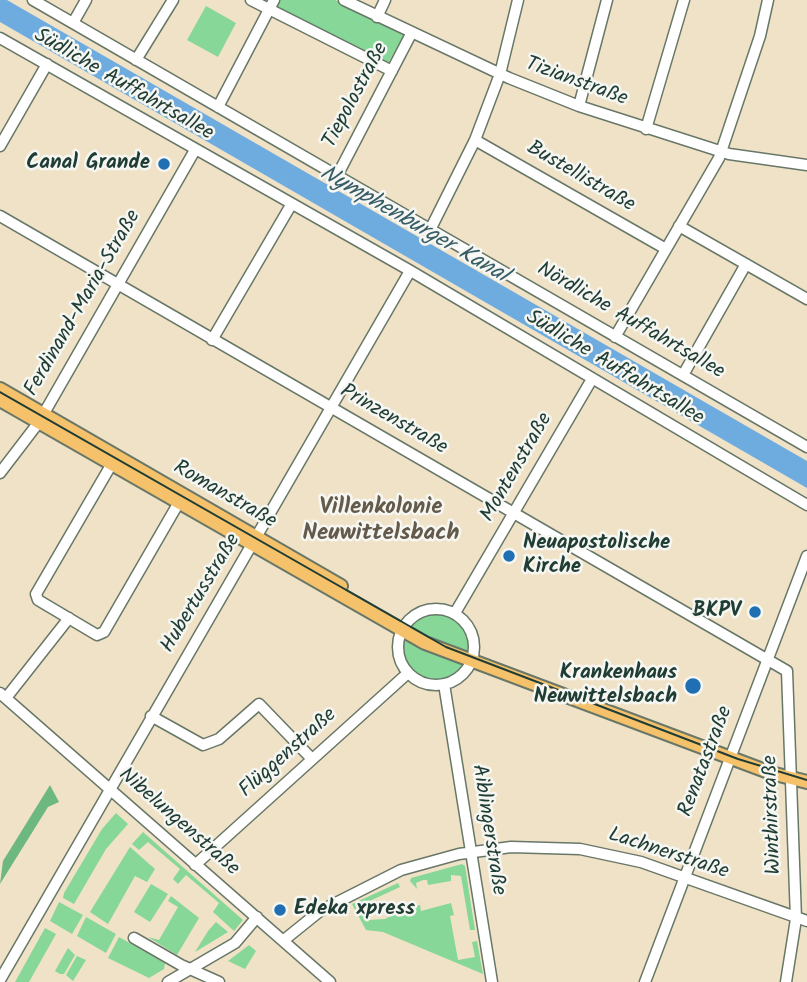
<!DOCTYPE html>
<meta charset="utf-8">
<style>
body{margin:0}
canvas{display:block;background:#f0e2c6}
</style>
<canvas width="807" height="982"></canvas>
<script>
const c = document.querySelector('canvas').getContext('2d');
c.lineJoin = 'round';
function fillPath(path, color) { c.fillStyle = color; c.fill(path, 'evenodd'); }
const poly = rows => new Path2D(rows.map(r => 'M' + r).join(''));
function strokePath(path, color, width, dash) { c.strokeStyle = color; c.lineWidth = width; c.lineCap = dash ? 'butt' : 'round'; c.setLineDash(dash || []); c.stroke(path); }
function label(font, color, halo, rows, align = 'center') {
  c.font = font + ' Kalam,sans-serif'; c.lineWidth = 5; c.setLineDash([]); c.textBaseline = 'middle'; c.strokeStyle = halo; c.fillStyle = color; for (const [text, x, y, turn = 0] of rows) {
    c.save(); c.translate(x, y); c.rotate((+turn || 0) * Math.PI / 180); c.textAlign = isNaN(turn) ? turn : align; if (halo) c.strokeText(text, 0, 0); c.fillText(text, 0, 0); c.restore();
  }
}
fillPath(poly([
 [265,0,335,0,404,35,387,65],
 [206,6,236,23,218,57,187,40],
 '402 648a34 34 0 1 1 68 0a34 34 0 1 1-68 0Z',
 [116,813,128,824,106,849,74,904,63,898,64,893,102,829],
 [143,832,243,920,234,931,213,912,219,903,186,875,178,884,173,879,180,869,148,842,139,850,132,844],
 [130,847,155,869,147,882,135,876,108,924,90,912],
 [462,864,465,866,475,930,470,930,461,876,451,875,451,881,428,885,427,880,423,880,416,883,417,889,410,881,411,878],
 [398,883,400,887,361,905,368,920,385,919,396,913,398,917,411,911,411,907,420,905,421,911,451,903,454,915,450,916,458,960,475,957,472,942,477,941,483,974,383,932,366,930,352,904],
 [151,884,168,894,150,922,134,912],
 [171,896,199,918,177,955,148,937,159,940,178,907,168,901],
 [59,902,83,915,72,934,50,921],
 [86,917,116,934,106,953,77,936],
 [216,922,228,932,195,952,208,931],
 [45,928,56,934,29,982,15,982],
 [119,937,165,963,164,969,149,978,108,958],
 [249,945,256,951,245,969,228,961],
 [68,948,75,955,64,974,60,974,55,971],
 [77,956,86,960,73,981,66,975]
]), '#86d798');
fillPath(poly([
 [50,785,59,802,48,807,0,884,3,861]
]), '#6cb880');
fillPath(poly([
 [0,0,7,0,807,461,807,488,0,22]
]), '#6eace0');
const minor = poly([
 [33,0,807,447],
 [251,0,392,71],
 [344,0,509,78,579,106,729,154,807,165],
 [377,17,385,0],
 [73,23,86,0],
 [0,38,409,270,807,505],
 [136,60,173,0],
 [579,106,607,0],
 [218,107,274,0],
 [646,129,684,0],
 [475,140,666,249],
 [0,146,47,64],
 [337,176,411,34],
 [0,216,787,671,796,919,786,982],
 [679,226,807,299],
 [431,228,475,140,500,74,518,0],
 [615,337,719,158,760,36,768,0],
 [212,340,291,205],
 [683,375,746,264],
 [114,460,36,594,38,600,97,635,104,632,182,497],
 [0,473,39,422,195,150],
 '398 647a38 38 0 1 1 76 0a38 38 0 1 1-76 0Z',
 [455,613,592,379],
 [444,684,492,982],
 [0,693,330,982],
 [6,698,69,618],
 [151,716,203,745,219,739,259,704,312,759],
 [195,865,408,673],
 [134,938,181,965,219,982],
 [284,940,320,911,401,870,459,854,511,847,580,849,641,862,807,921],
 [0,980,410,271],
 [168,982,235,943,257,917],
 [645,982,807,556]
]);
const major = poly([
 [0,389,341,586],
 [0,400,425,643,771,773,807,782]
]);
strokePath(minor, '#687767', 13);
strokePath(major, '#687767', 16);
strokePath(minor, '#fff', 10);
strokePath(major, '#f5c16b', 12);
strokePath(poly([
 [0,392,446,647,738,759,807,780]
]), '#1f3d34', 2);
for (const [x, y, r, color] of [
 [164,164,7,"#1f6fb2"],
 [509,556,7,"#1f6fb2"],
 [755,612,7,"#1f6fb2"],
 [693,686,9,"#1f6fb2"],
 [280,910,7,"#1f6fb2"]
]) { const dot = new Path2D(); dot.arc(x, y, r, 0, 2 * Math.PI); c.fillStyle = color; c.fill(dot); strokePath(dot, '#f6f6f2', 2.5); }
label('21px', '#1f3d34', '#f6f6f2', [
 ["Tizianstraße",576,83,20],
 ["Südliche Auffahrtsallee",123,86,30],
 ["Tiepolostraße",357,96,-62],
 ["Bustellistraße",580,178,30],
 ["Ferdinand-Maria-Straße",84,304,-60],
 ["Nördliche Auffahrtsallee",630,322,30],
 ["Südliche Auffahrtsallee",614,369,31],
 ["Prinzenstraße",393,421,30],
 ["Montenstraße",518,468,-60],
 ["Romanstraße",224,496,30],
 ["Hubertusstraße",202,594,-59],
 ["Flüggenstraße",289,754,-42],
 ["Renatastraße",707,762,-69],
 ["Winthirstraße",774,815,-92],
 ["Nibelungenstraße",178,823,41],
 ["Aiblingerstraße",487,830,81],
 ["Lachnerstraße",668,855,18]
]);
label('bold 21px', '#1f3d34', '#f6f6f2', [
 ["Canal Grande",150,164],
 ["Neuapostolische",523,544,"left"],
 ["Kirche",523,568,"left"],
 ["BKPV",741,612],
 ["Krankenhaus",677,674],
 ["Neuwittelsbach",677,698],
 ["Edeka xpress",294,910,"left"]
], 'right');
label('italic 23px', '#375e68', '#f6f6f2', [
 ["Nymphenburger Kanal",413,226,30]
]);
label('bold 23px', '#635a4b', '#f6f6f2', [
 ["Villenkolonie",381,509],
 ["Neuwittelsbach",381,535]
]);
</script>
